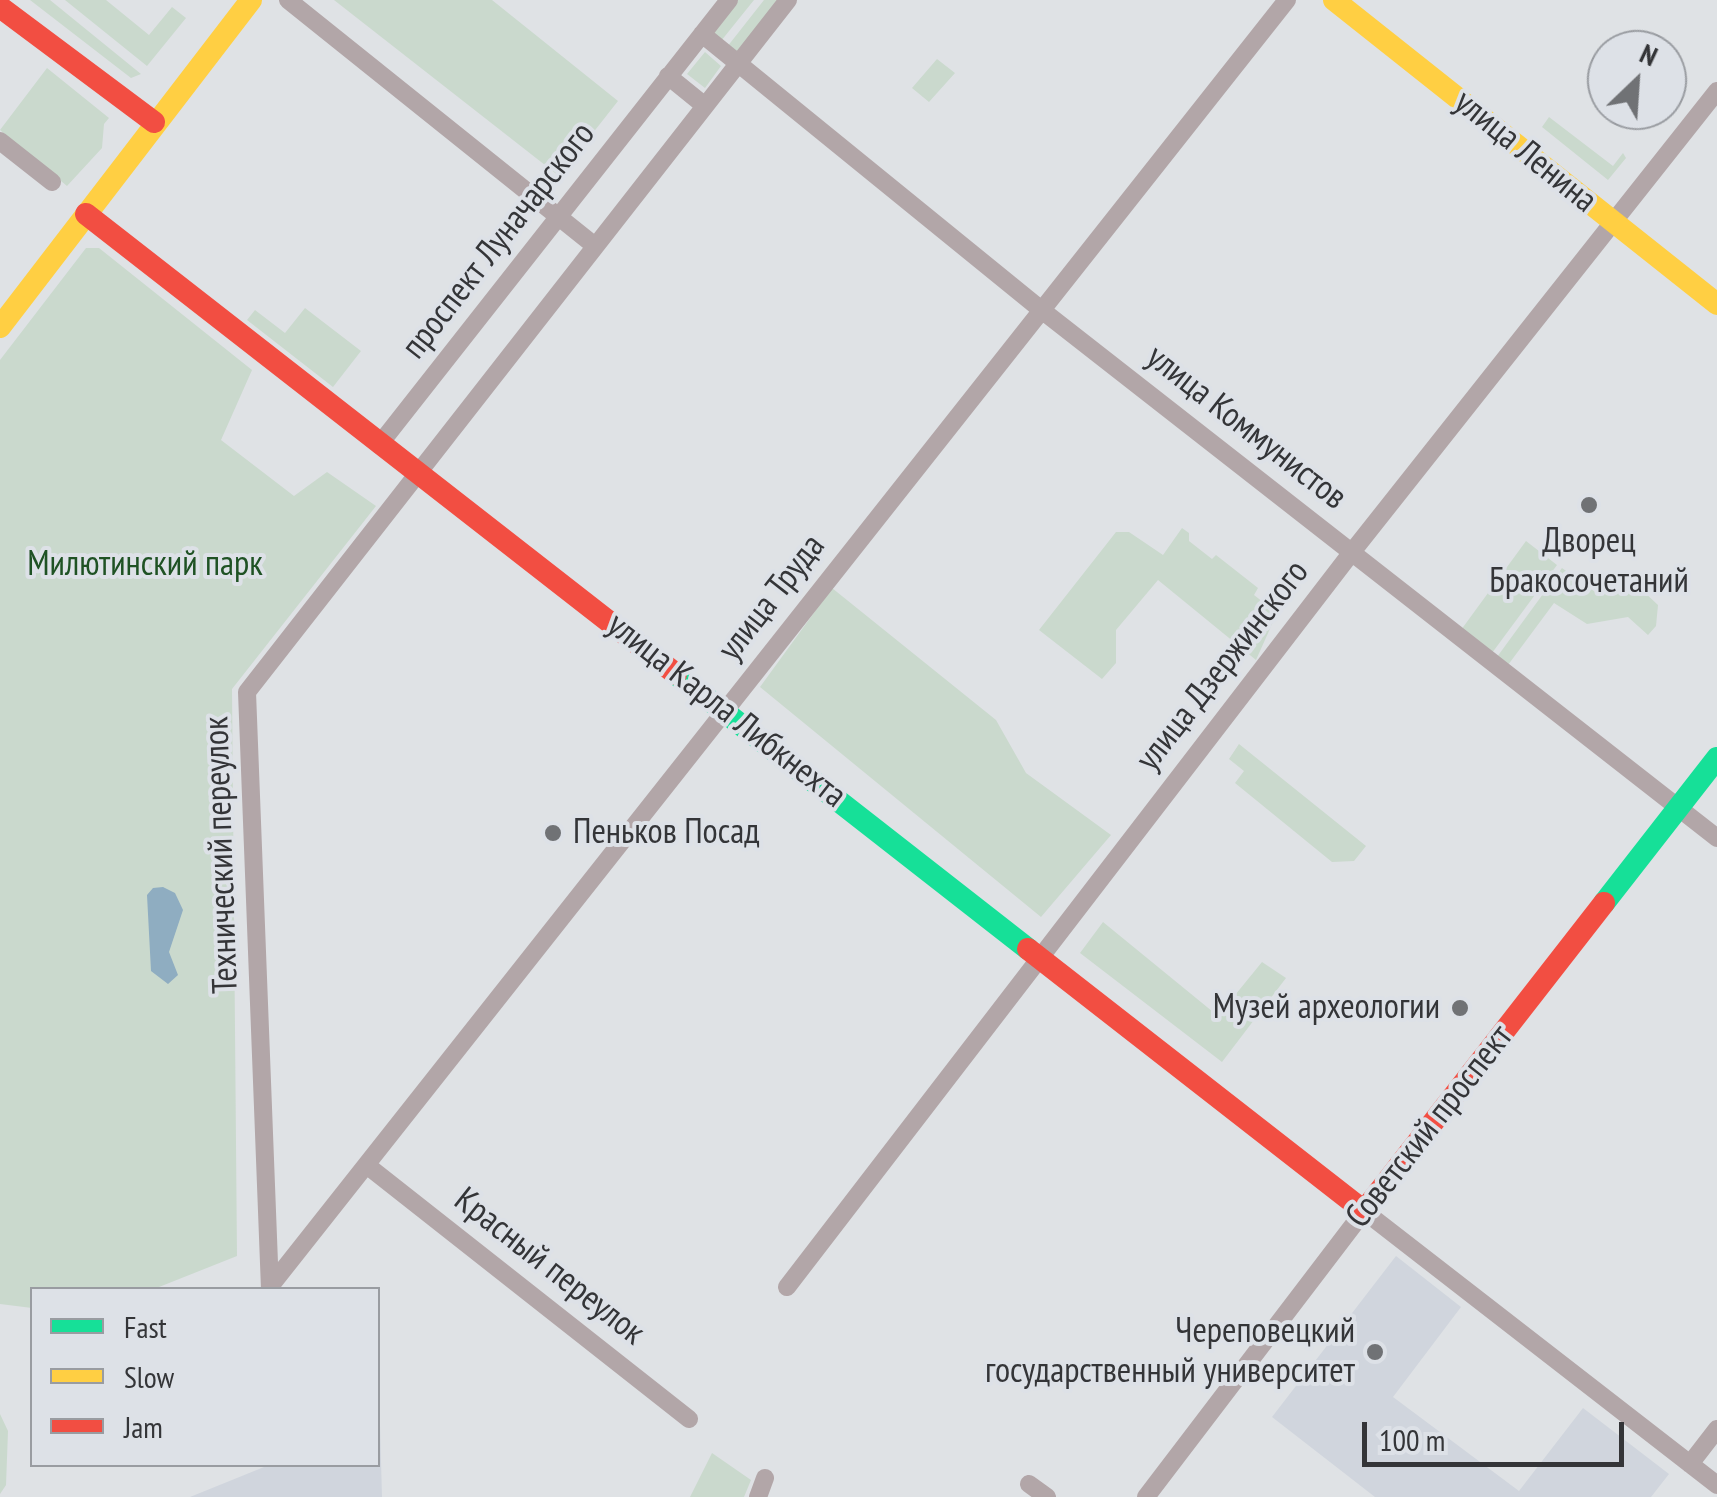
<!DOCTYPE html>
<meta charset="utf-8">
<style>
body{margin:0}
#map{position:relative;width:1717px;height:1497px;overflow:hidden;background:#dfe2e5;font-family:"PT Sans Narrow",sans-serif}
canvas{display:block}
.legend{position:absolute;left:30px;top:1287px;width:350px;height:180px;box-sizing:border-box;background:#dde1e7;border:2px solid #999ca1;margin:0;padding:12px 18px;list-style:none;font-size:30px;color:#343538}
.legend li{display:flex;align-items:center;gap:20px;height:50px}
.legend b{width:50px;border:2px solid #999ca1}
.north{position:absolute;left:1587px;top:30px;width:100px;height:100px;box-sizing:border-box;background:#dde1e7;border:2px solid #999ca1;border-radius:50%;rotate:25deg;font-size:28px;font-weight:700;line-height:40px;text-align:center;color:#343538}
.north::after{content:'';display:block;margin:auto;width:35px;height:45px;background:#707275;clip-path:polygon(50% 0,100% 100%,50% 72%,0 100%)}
.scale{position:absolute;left:1362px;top:1422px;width:262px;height:45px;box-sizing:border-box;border:5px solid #343538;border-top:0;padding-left:12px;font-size:30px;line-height:35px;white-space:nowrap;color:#343538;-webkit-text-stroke:8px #dde1e7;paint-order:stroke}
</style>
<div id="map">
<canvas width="1717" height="1497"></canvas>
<ul class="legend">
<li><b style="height:12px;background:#16e098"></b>Fast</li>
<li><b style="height:12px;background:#ffcf43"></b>Slow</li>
<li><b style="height:12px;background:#f24e42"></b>Jam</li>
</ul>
<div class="north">N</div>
<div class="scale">100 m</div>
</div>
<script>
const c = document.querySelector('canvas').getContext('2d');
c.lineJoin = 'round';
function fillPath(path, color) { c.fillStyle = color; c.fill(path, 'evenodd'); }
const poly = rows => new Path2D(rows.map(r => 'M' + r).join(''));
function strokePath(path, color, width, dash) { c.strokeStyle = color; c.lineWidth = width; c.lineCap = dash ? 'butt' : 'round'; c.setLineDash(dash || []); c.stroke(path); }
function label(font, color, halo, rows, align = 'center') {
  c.font = font + ' "PT Sans Narrow",sans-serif'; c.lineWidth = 8; c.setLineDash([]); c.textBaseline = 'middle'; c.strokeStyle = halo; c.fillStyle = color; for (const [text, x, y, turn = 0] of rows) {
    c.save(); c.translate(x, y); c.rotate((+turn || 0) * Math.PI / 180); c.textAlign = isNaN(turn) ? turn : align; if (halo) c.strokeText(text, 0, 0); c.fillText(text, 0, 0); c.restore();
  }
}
fillPath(poly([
 [1396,1256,1461,1307,1393,1397,1519,1491,1583,1408,1669,1474,1651,1497,1375,1497,1272,1417],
 [378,1353,382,1497,190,1497,269,1465,378,1464]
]), '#d0d5dd');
fillPath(poly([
 [30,0,50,0,141,74,131,78],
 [65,0,106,0,149,35,172,7,186,18,147,66],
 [334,0,492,0,618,101,559,176],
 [737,0,754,0,721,41,711,32],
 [764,0,779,0,737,54,727,47],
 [705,52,721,66,705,88,687,74],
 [937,59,955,73,929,102,912,88],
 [47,68,109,118,104,124,102,148,67,186,0,130],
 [1549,117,1613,166,1623,153,1626,158,1608,180,1542,127],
 [86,248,99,248,252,370,221,440,294,496,327,472,376,506,232,689,237,1256,154,1289,32,1290,32,1308,0,1304,0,360],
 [305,308,361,351,333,387,247,320,255,310,285,333],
 [1182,528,1189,533,1189,541,1212,559,1216,555,1258,588,1254,595,1277,613,1256,660,1158,580,1116,630,1116,663,1102,679,1039,630,1116,532,1129,532,1163,555],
 [1526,541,1557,565,1492,653,1461,630],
 [1562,568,1598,594,1642,590,1658,605,1656,626,1648,635,1628,617,1587,624,1554,603,1508,665,1497,657],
 [832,588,996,720,1026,773,1111,835,1041,917,760,687],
 [1239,744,1366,846,1354,861,1332,862,1235,783,1244,771,1229,759],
 [1103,922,1218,1016,1262,962,1286,978,1222,1062,1080,953],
 [0,1414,8,1431,6,1485,0,1494],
 [712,1453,751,1480,744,1497,690,1497]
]), '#cad9cd');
fillPath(poly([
 [163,887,175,893,183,910,169,952,178,975,168,984,151,971,147,895,153,888]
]), '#8fadc1');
strokePath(poly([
 [288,0,595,246],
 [702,34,1039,308,1717,838],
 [668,76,705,106],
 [0,141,52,182],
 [379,445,729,0],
 [369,1167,689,1419],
 [272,1284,1287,0],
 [787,1287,1352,552,1717,91],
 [270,1289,247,692,788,0],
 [1690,1464,1717,1429],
 [1029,1484,1047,1497],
 [758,1497,765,1478],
 [1146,1497,1364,1211,1717,1485]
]), '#b2a6a8', 18);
strokePath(poly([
 [676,674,1028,949],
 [1604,903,1717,758]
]), '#16e098', 22);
strokePath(poly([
 [1334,0,1717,304],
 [0,327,251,0]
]), '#ffcf43', 22);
strokePath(poly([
 [0,7,154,122],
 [86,214,676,674],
 [1028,949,1364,1211,1604,903]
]), '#f24e42', 22);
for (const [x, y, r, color] of [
 [1589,505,10,"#707275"],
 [553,833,10,"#707275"],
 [1460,1008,10,"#707275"],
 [1375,1352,10,"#707275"]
]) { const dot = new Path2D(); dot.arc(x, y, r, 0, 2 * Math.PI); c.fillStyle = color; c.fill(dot); strokePath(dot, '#dde1e7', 4); }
label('35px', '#343538', '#dde1e7', [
 ["улица Ленина",1525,152,39],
 ["проспект Луначарского",499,241,-52],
 ["улица Коммунистов",1246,428,38],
 ["улица Труда",772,598,-52],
 ["улица Дзержинского",1223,666,-52],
 ["улица Карла Либкнехта",726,711,38],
 ["Технический переулок",222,855,-92],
 ["Советский проспект",1430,1127,-52],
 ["Красный переулок",549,1267,38]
]);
label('35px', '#343538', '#dde1e7', [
 ["Дворец",1589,542,"center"],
 ["Бракосочетаний",1589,582,"center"],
 ["Пеньков Посад",573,833,"left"],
 ["Музей археологии",1440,1008],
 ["Череповецкий",1355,1332],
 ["государственный университет",1355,1372]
], 'right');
label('35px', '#1f5224', '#dde1e7', [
 ["Милютинский парк",145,565]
]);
</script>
